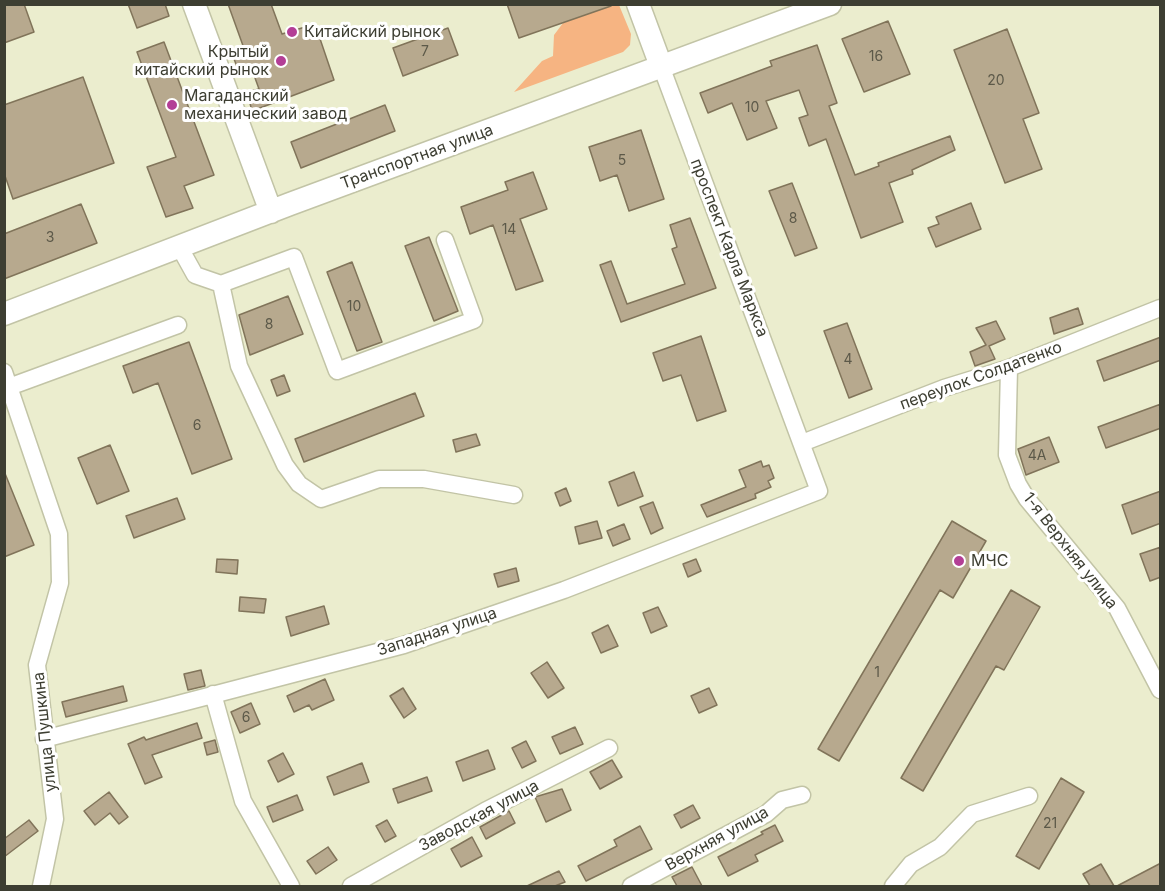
<!DOCTYPE html>
<meta charset="utf-8">
<style>
body{margin:0}
#map{position:relative;width:1165px;height:891px;overflow:hidden;background:#ebedce;font-family:Inter,sans-serif}
canvas{display:block}
.frame{position:absolute;inset:0;border:6px solid #3d3e32;pointer-events:none}
</style>
<div id="map">
<canvas width="1165" height="891"></canvas>
<div class="frame"></div>
</div>
<script>
const c = document.querySelector('canvas').getContext('2d');
c.lineJoin = 'round';
function fillPath(path, color) { c.fillStyle = color; c.fill(path, 'evenodd'); }
const poly = rows => new Path2D(rows.map(r => 'M' + r).join(''));
function strokePath(path, color, width, dash) { c.strokeStyle = color; c.lineWidth = width; c.lineCap = dash ? 'butt' : 'round'; c.setLineDash(dash || []); c.stroke(path); }
function label(font, color, halo, rows, align = 'center') {
  c.font = font + ' Inter,sans-serif'; c.lineWidth = 6; c.setLineDash([]); c.textBaseline = 'middle'; c.strokeStyle = halo; c.fillStyle = color; for (const [text, x, y, turn = 0] of rows) {
    c.save(); c.translate(x, y); c.rotate((+turn || 0) * Math.PI / 180); c.textAlign = isNaN(turn) ? turn : align; if (halo) c.strokeText(text, 0, 0); c.fillText(text, 0, 0); c.restore();
  }
}
fillPath(poly([
 [603,5,619,5,631,34,630,45,623,52,514,92,542,61,553,56,554,35,563,23,604,8]
]), '#f6b482');
const building = poly([
 [4,4,24,4,34,32,4,43,4,4],
 [128,4,165,4,169,16,137,28,128,4],
 [228,4,271,4,282,34,315,24,334,80,252,111,247,92,259,89,250,64,238,69,234,59,246,54,228,4],
 [507,4,611,4,611,6,519,38,507,4],
 [888,21,910,74,864,92,842,39,888,21],
 [448,28,458,55,403,76,393,48,448,28],
 [1007,29,1039,113,1023,119,1042,169,1005,183,954,50,1007,29],
 [164,42,214,175,184,186,193,208,166,217,147,167,176,157,137,52,164,42],
 [817,45,837,103,829,106,855,175,879,166,878,163,950,136,955,150,912,170,913,174,889,183,903,222,861,238,826,139,809,146,799,118,808,115,799,90,766,101,777,128,747,140,732,103,708,113,700,93,772,66,770,61,817,45],
 [83,77,114,163,13,199,4,173,4,105,83,77],
 [385,105,395,131,301,168,291,142,385,105],
 [641,130,664,199,629,211,617,175,600,181,589,147,641,130],
 [533,172,547,209,520,219,543,281,516,290,493,225,470,234,461,207,508,190,505,182,533,172],
 [792,183,817,248,795,256,769,191,792,183],
 [971,203,981,229,936,247,928,228,939,224,936,217,971,203],
 [81,204,97,243,4,279,4,234,81,204],
 [690,218,716,288,621,322,600,265,611,261,627,304,685,284,672,249,677,247,670,225,690,218],
 [429,237,458,311,434,321,405,246,429,237],
 [352,262,382,342,357,351,327,272,352,262],
 [288,296,303,334,250,355,239,315,288,296],
 [1078,308,1083,324,1054,334,1050,318,1078,308],
 [996,321,1005,339,989,346,995,359,975,366,970,352,986,345,976,328,996,321],
 [847,323,872,389,849,398,824,331,847,323],
 [701,336,726,411,697,421,681,375,663,381,653,353,701,336],
 [1161,337,1161,360,1104,381,1097,361,1161,337],
 [189,342,232,459,192,474,158,383,133,393,123,366,189,342],
 [284,375,290,391,277,396,271,380,284,375],
 [415,393,424,416,304,462,295,439,415,393],
 [1161,404,1161,428,1106,448,1098,427,1161,404],
 [476,434,480,445,456,452,453,440,476,434],
 [1049,437,1059,462,1026,475,1018,449,1049,437],
 [110,445,129,491,97,504,78,458,110,445],
 [761,461,763,467,769,465,774,478,768,481,771,487,755,494,756,498,707,517,701,505,746,487,739,470,761,461],
 [4,471,34,545,4,557,4,471],
 [634,472,643,496,618,506,609,482,634,472],
 [566,488,571,501,560,506,555,493,566,488],
 [1161,491,1161,523,1132,534,1122,505,1161,491],
 [177,498,185,519,134,538,126,516,177,498],
 [653,502,663,528,651,534,640,507,653,502],
 [597,521,602,538,579,544,575,527,597,521],
 [952,521,986,541,953,598,940,590,839,761,818,749,952,521],
 [624,524,630,539,613,546,607,531,624,524],
 [1161,547,1161,577,1150,581,1140,554,1161,547],
 [217,559,238,560,237,574,216,572,217,559],
 [696,559,701,571,688,577,683,564,696,559],
 [516,568,519,581,498,587,494,574,516,568],
 [1011,590,1040,607,1004,670,996,666,923,791,901,778,1011,590],
 [240,597,266,599,264,613,239,611,240,597],
 [324,606,329,624,291,636,286,617,324,606],
 [658,607,667,626,651,633,643,613,658,607],
 [608,625,618,646,601,653,592,633,608,625],
 [547,662,564,688,548,698,531,673,547,662],
 [201,670,205,686,188,690,184,674,201,670],
 [325,679,334,700,312,710,309,705,294,712,287,696,325,679],
 [123,686,127,701,66,717,62,702,123,686],
 [403,688,416,709,404,718,390,696,403,688],
 [709,688,717,705,699,713,691,696,709,688],
 [251,703,260,724,240,733,231,712,251,703],
 [197,723,202,738,152,755,162,777,145,784,128,744,144,737,146,740,197,723],
 [575,727,583,744,560,754,552,737,575,727],
 [215,740,218,752,207,755,204,743,215,740],
 [526,741,536,761,522,768,512,748,526,741],
 [488,750,495,769,463,781,456,762,488,750],
 [283,753,294,774,278,782,268,761,283,753],
 [612,760,622,777,600,789,590,772,612,760],
 [362,763,369,782,334,795,327,777,362,763],
 [427,777,432,791,398,803,393,789,427,777],
 [1061,778,1084,792,1039,869,1016,856,1061,778],
 [562,789,571,810,546,822,535,797,562,789],
 [109,792,128,817,119,824,110,813,95,825,84,811,109,792],
 [297,795,303,810,273,822,267,807,297,795],
 [693,805,700,818,681,828,674,815,693,805],
 [509,811,515,823,486,839,480,827,509,811],
 [29,820,38,831,4,857,4,839,29,820],
 [387,820,396,836,385,842,376,826,387,820],
 [775,825,783,841,755,855,758,861,728,876,718,857,763,834,761,832,775,825],
 [640,826,652,849,586,881,578,866,617,846,614,840,640,826],
 [472,837,482,856,461,867,451,849,472,837],
 [328,847,337,860,316,874,307,861,328,847],
 [1161,863,1161,886,1117,886,1161,863],
 [1101,864,1114,886,1090,886,1083,874,1101,864],
 [692,867,702,886,677,886,672,877,692,867],
 [559,871,565,882,555,886,527,886,559,871]
]);
fillPath(building, '#b7a98e');
strokePath(building, '#81745a', 1.5);
const street = poly([
 [180,248,195,275,221,284,294,257,337,371,474,320,445,240],
 [221,284,239,366,285,465,299,484,321,499,379,479,424,479,514,495],
 [1009,368,1007,455,1018,484,1027,499,1117,608,1160,690],
 [4,372,59,534,60,583,37,665,55,819,41,886],
 [9,387,178,325],
 [802,443,944,388,1009,368,1160,308],
 [213,694,243,801,291,886],
 [44,739,404,645,564,590,819,491,661,66],
 [351,886,485,811,609,748],
 [631,886,766,814,782,800,802,795],
 [893,886,911,864,940,847,972,814,1029,796]
]);
const secondary = poly([
 [194,4,271,212],
 [638,4,661,66],
 [4,314,290,204,830,4]
]);
strokePath(street, '#c2c4a6', 19);
strokePath(secondary, '#c2c4a6', 25);
strokePath(street, '#fff', 16);
strokePath(secondary, '#fff', 22);
for (const [x, y, r, color] of [
 [292,32,6,"#b33e96"],
 [281,61,6,"#b33e96"],
 [172,105,6,"#b33e96"],
 [959,561,6,"#b33e96"]
]) { const dot = new Path2D(); dot.arc(x, y, r, 0, 2 * Math.PI); c.fillStyle = color; c.fill(dot); strokePath(dot, '#fff', 2); }
label('14px', '#5c5949', null, [
 ["7",425,52],
 ["16",876,57],
 ["20",996,81],
 ["10",752,108],
 ["5",622,161],
 ["8",793,219],
 ["14",509,230],
 ["3",50,238],
 ["10",354,307],
 ["8",269,325],
 ["4",848,360],
 ["6",197,426],
 ["4А",1037,456],
 ["1",877,673],
 ["6",246,718],
 ["21",1050,824]
]);
label('16px', '#3d3e32', '#fff', [
 ["Китайский рынок",304,32],
 ["Крытый",269,52,"right"],
 ["китайский рынок",269,70,"right"],
 ["Магаданский",184,96],
 ["механический завод",184,114],
 ["МЧС",971,561]
], 'left');
label('16px', '#3d3e32', '#fff', [
 ["Транспортная улица",417,157,-20],
 ["проспект Карла Маркса",729,248,69],
 ["переулок Солдатенко",981,376,-20],
 ["1-я Верхняя улица",1070,551,52],
 ["Западная улица",437,632,-18],
 ["улица Пушкина",45,732,-96],
 ["Заводская улица",479,816,-28],
 ["Верхняя улица",717,839,-29]
]);
</script>
